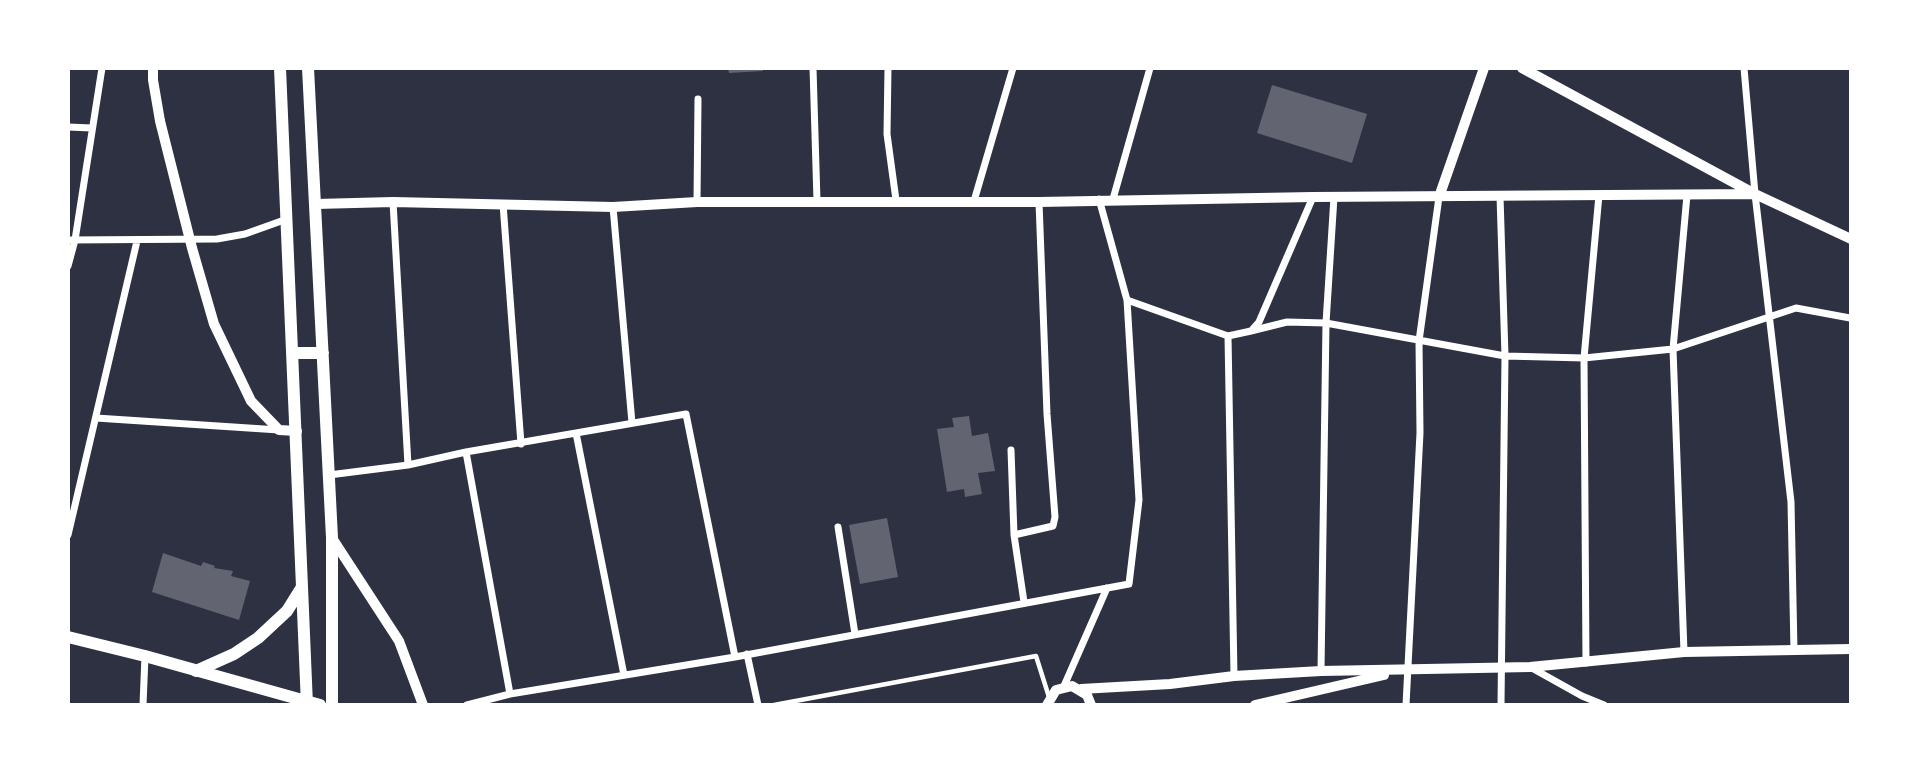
<!DOCTYPE html>
<style>
body{margin:0}
#map{position:relative;width:1919px;height:773px;overflow:hidden;background:#2d3142;font-family:"IBM Plex Sans",sans-serif}
canvas{display:block}
.frame{position:absolute;inset:0;border:70px solid #fff;pointer-events:none}
</style>
<div id="map">
<canvas width="1919" height="773"></canvas>
<div class="frame"></div>
</div>
<script>
const c = document.querySelector('canvas').getContext('2d');
c.lineJoin = 'round';
function fillPath(path, color) { c.fillStyle = color; c.fill(path, 'evenodd'); }
const poly = rows => new Path2D(rows.map(r => 'M' + r).join(''));
function strokePath(path, color, width, dash) { c.strokeStyle = color; c.lineWidth = width; c.lineCap = dash ? 'butt' : 'round'; c.setLineDash(dash || []); c.stroke(path); }
fillPath(poly([
 [728,68,763,68,763,71,729,73],
 [1272,85,1367,114,1352,163,1257,133],
 [969,416,972,436,988,433,995,471,978,473,982,494,965,497,964,489,947,492,937,429,954,427,952,418],
 [887,518,898,577,860,584,849,525],
 [163,553,201,566,203,562,215,566,214,568,233,571,231,576,250,581,239,620,152,592]
]), '#626471');
strokePath(poly([
 [774,705,1036,656,1049,697]
]), '#fff', 4.5);
strokePath(poly([
 [813,68,817,201],
 [888,68,887,134,896,200],
 [1744,68,1755,194,1791,502,1794,651],
 [68,127,92,128],
 [1500,196,1505,356,1501,705],
 [1099,199,1127,300,1228,336,1251,331,1259,322,1313,197],
 [1113,199,1150,68],
 [974,201,1013,68],
 [393,202,408,465],
 [697,202,698,99],
 [503,204,521,444],
 [613,207,632,423],
 [68,240,217,239,245,234,287,219],
 [68,266,75,240,102,68],
 [1251,331,1287,322,1326,323,1505,356,1584,358,1673,349,1796,308,1850,318],
 [1228,336,1234,676],
 [96,418,279,430],
 [576,433,624,675],
 [1011,450,1014,535,1024,602],
 [466,452,510,694],
 [329,475,408,465,466,452,686,414,735,657],
 [838,527,855,634],
 [68,535,137,241],
 [1014,535,1053,526,1055,517,1047,414,1039,202],
 [1684,652,1673,349,1687,195],
 [747,654,758,705],
 [1586,663,1584,358,1599,195],
 [1530,667,1582,696,1604,705],
 [1321,671,1326,323,1334,197],
 [1064,686,1107,588],
 [143,705,145,656],
 [467,705,510,694,735,657,1129,584,1139,500,1127,300],
 [1406,705,1420,433,1419,341,1439,197]
]), '#fff', 7);
strokePath(poly([
 [153,68,153,80,160,121,192,248,214,324,251,401,279,430,297,431],
 [1522,68,1755,194,1851,239],
 [1439,197,1484,68],
 [316,204,393,202,613,207,697,202,1039,202,1313,197,1755,194],
 [332,538,399,641,423,705],
 [1081,689,1170,684,1234,676,1321,671,1530,667,1684,652,1851,649],
 [1047,705,1056,690,1072,686,1087,695,1091,705],
 [1255,705,1384,675]
]), '#fff', 10);
strokePath(poly([
 [280,68,307,705],
 [308,68,332,538,332,705],
 [294,353,323,353],
 [68,637,145,656,320,705],
 [196,671,234,654,258,638,287,611,302,587]
]), '#fff', 12);
</script>
